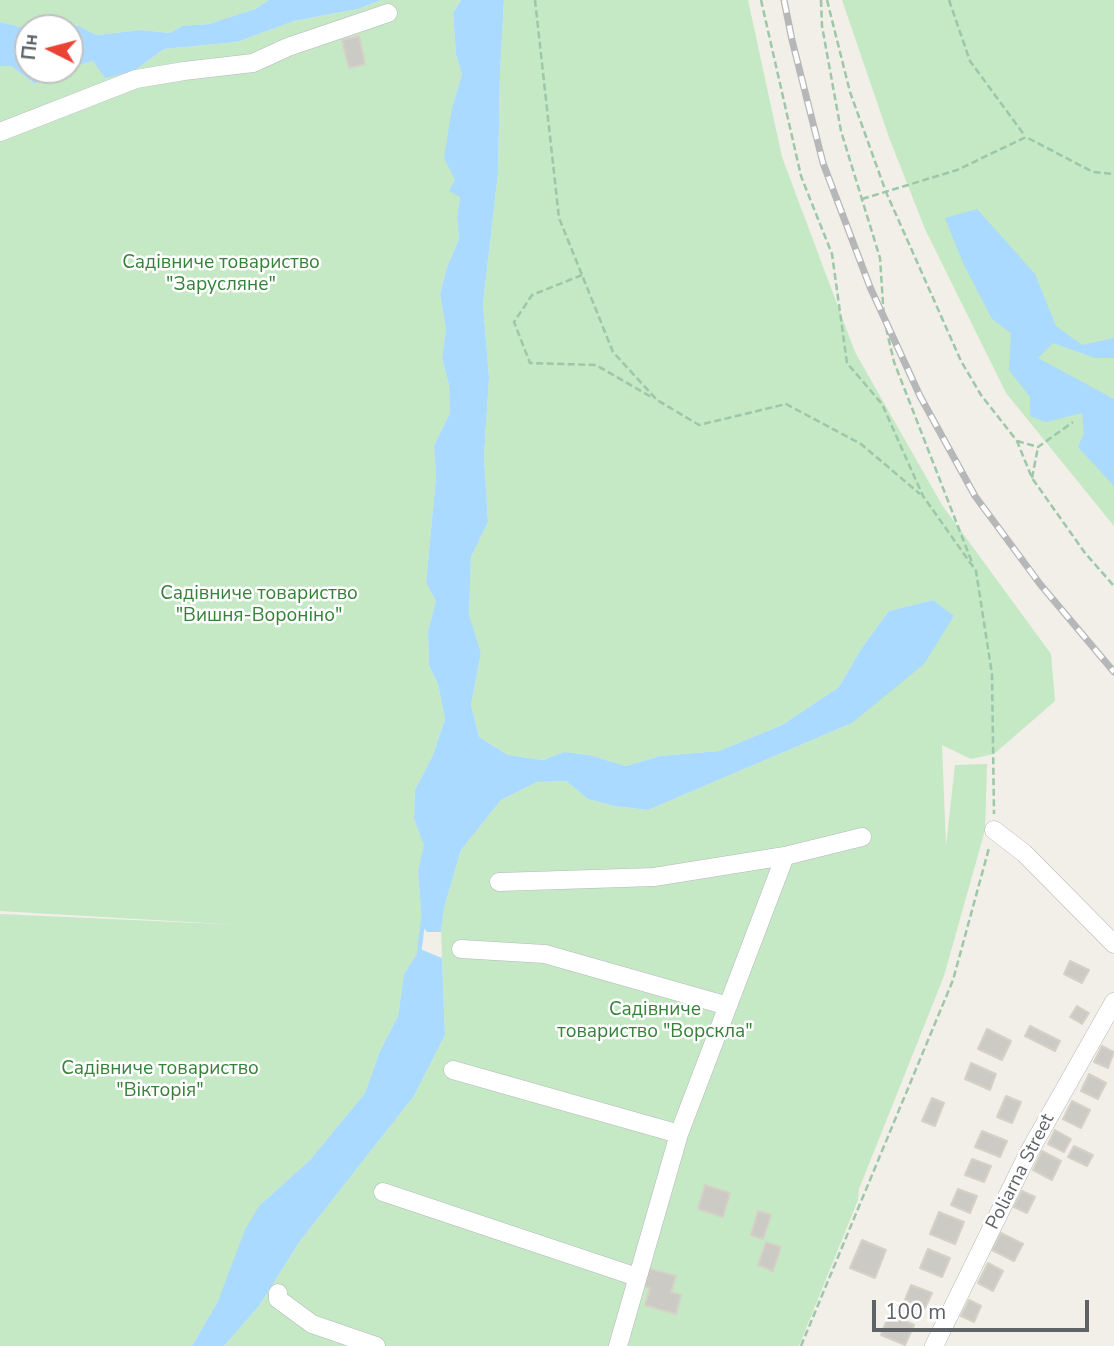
<!DOCTYPE html>
<meta charset="utf-8">
<style>
body{margin:0}
#map{position:relative;width:1114px;height:1346px;overflow:hidden;background:#f1efe8;font-family:"Nunito Sans",sans-serif}
canvas{display:block}
.north{position:absolute;left:14px;top:14px;width:70px;height:70px;box-sizing:border-box;background:#fff;border:2px solid #bfc1c3;border-radius:50%;rotate:276deg;font-size:19px;font-weight:700;line-height:28px;text-align:center;color:#5f6368}
.north::after{content:'';display:block;margin:auto;width:24px;height:32px;background:#ea4335;clip-path:polygon(50% 0,100% 100%,50% 72%,0 100%)}
.scale{position:absolute;left:872px;top:1300px;width:217px;height:32px;box-sizing:border-box;border:4px solid #5f6368;border-top:0;padding-left:9px;font-size:21px;line-height:24px;white-space:nowrap;color:#5f6368;-webkit-text-stroke:5px #fff;paint-order:stroke}
</style>
<div id="map">
<canvas width="1114" height="1346"></canvas>
<div class="north">Пн</div>
<div class="scale">100 m</div>
</div>
<script>
const c = document.querySelector('canvas').getContext('2d');
c.lineJoin = 'round';
function fillPath(path, color) { c.fillStyle = color; c.fill(path, 'evenodd'); }
const poly = rows => new Path2D(rows.map(r => 'M' + r).join(''));
function strokePath(path, color, width, dash) { c.strokeStyle = color; c.lineWidth = width; c.lineCap = dash ? 'butt' : 'round'; c.setLineDash(dash || []); c.stroke(path); }
function label(font, color, halo, rows, align = 'center') {
  c.font = font + ' "Nunito Sans",sans-serif'; c.lineWidth = 5; c.setLineDash([]); c.textBaseline = 'middle'; c.strokeStyle = halo; c.fillStyle = color; for (const [text, x, y, turn = 0] of rows) {
    c.save(); c.translate(x, y); c.rotate((+turn || 0) * Math.PI / 180); c.textAlign = isNaN(turn) ? turn : align; if (halo) c.strokeText(text, 0, 0); c.fillText(text, 0, 0); c.restore();
  }
}
fillPath(poly([
 [0,0,269,0,255,9,209,24,182,26,170,33,141,30,96,35,79,26,53,24,27,29,0,22],
 [381,0,461,0,453,13,456,55,462,74,452,108,455,180,460,197,457,217,459,239,447,267,440,294,446,329,442,358,449,385,450,413,434,446,436,477,426,583,436,601,428,631,429,666,438,684,445,719,433,755,415,790,414,819,425,845,418,871,422,926,420,949,404,974,398,1016,380,1051,365,1093,311,1159,259,1206,218,1301,192,1346,0,1346,0,914,241,925,0,911,0,66,11,66,35,84,49,74,70,70,70,68,93,61,134,71,164,49,237,42,294,21,358,9],
 [504,0,748,0,782,157,855,352,942,505,1051,654,1055,701,994,754,971,759,942,745,946,846,955,765,987,764,985,830,944,976,859,1189,858,1200,799,1346,224,1346,259,1306,300,1241,414,1096,445,1035,441,932,444,908,461,850,501,800,537,782,566,781,588,799,614,806,648,810,852,723,954,617,933,600,889,611,861,649,839,687,782,725,719,751,660,756,626,766,589,755,564,752,543,760,508,755,479,737,471,705,481,653,469,616,471,557,488,522,484,457,489,377,483,304,498,173,500,73],
 [842,0,1114,0,1114,526,1006,393,925,229,890,140]
]), '#c5e8c5');
fillPath(poly([
 [269,0,381,0,358,9,294,21,237,42,164,49,134,71,105,78,93,61,70,68,70,28,31,28,53,24,79,26,96,35,141,30,170,33,182,26,209,24,255,9],
 [461,0,504,0,500,73,498,173,483,304,489,377,484,457,488,522,471,557,469,615,481,653,471,705,479,737,508,755,543,760,564,752,589,755,626,766,660,756,719,751,782,725,839,687,861,649,889,611,933,600,954,616,924,664,852,723,648,810,614,806,588,799,566,781,537,782,501,800,461,850,444,908,441,932,427,932,422,926,418,871,424,845,414,819,415,790,433,755,445,719,438,684,429,666,428,631,436,601,426,583,436,477,434,446,450,413,449,385,442,358,446,329,440,294,447,267,459,239,457,217,460,197,449,191,455,180,444,158,452,108,462,74,456,55,453,13],
 [0,22,28,29,28,70,63,70,49,74,35,84,11,66,0,66],
 [977,209,1035,274,1056,326,1082,345,1114,338,1114,358,1095,358,1053,343,1038,358,1114,399,1114,486,1078,447,1084,433,1082,413,1046,422,1030,416,1030,397,1009,370,1011,333,992,319,963,263,945,218],
 [420,949,442,958,445,1035,414,1096,300,1241,259,1306,224,1346,192,1346,218,1301,245,1230,259,1206,311,1159,365,1093,380,1051,398,1016,404,974]
]), '#aadaff');
strokePath(poly([
 [419,954,423,921]
]), '#aadaff', 4.5);
const building = poly([
 [359,36,365,64,349,68,342,40,359,36],
 [1070,961,1089,970,1082,983,1064,974,1070,961],
 [1077,1006,1089,1013,1082,1024,1070,1017,1077,1006],
 [1030,1026,1060,1041,1055,1051,1025,1036,1030,1026],
 [987,1029,1011,1041,1002,1060,978,1049,987,1029],
 [1102,1046,1114,1052,1108,1068,1094,1062,1102,1046],
 [971,1063,996,1074,990,1090,965,1079,971,1063],
 [1089,1074,1106,1083,1098,1099,1081,1091,1089,1074],
 [1006,1096,1021,1102,1012,1123,997,1117,1006,1096],
 [932,1098,944,1103,935,1126,922,1121,932,1098],
 [1072,1101,1090,1110,1081,1128,1063,1119,1072,1101],
 [1055,1130,1071,1139,1064,1152,1048,1144,1055,1130],
 [982,1131,1007,1141,1000,1157,975,1147,982,1131],
 [1074,1146,1093,1155,1087,1166,1068,1157,1074,1146],
 [1042,1151,1061,1161,1052,1180,1033,1170,1042,1151],
 [972,1159,991,1166,984,1182,965,1175,972,1159],
 [705,1185,730,1193,723,1217,698,1209,705,1185],
 [958,1189,977,1196,970,1213,951,1205,958,1189],
 [1022,1191,1035,1197,1027,1213,1014,1207,1022,1191],
 [758,1211,771,1215,763,1239,751,1235,758,1211],
 [939,1212,964,1222,955,1244,930,1234,939,1212],
 [1001,1233,1023,1244,1014,1261,992,1250,1001,1233],
 [862,1240,886,1250,875,1278,850,1268,862,1240],
 [766,1242,781,1247,773,1271,758,1265,766,1242],
 [928,1249,950,1258,942,1277,920,1268,928,1249],
 [988,1263,1003,1271,993,1291,978,1283,988,1263],
 [643,1267,676,1276,671,1292,681,1295,676,1314,645,1305,650,1288,638,1284,643,1267],
 [911,1285,932,1293,925,1308,905,1300,911,1285],
 [969,1300,981,1306,974,1322,961,1316,969,1300],
 [889,1314,914,1325,905,1345,881,1335,889,1314]
]);
fillPath(building, '#cccac5');
strokePath(building, '#d6d1c6', 2);
const minor = poly([
 [0,132,136,79,184,71,253,63,288,47,388,13],
 [994,830,1024,853,1114,944],
 [499,882,654,877,785,856],
 [461,949,545,954,728,1006],
 [453,1070,679,1134],
 [383,1192,637,1277],
 [278,1293,278,1299,312,1324,376,1346],
 [618,1346,679,1134,785,856,862,837],
 [934,1346,1029,1152,1114,1002]
]);
strokePath(minor, '#b5b8bc', 19);
strokePath(poly([
 [535,0,559,218,613,352,657,400,699,425,786,404,861,444,920,494],
 [761,0,801,176,832,254,847,363,882,404,923,496,976,571,992,674,994,814],
 [821,0,822,26,841,131,880,258,884,319,894,362,973,565],
 [827,0,850,92,886,192,961,361,981,395,1017,441,1032,478,1085,553,1114,586],
 [949,0,970,61,1025,136],
 [862,199,957,170,1026,137,1093,172,1114,174],
 [582,275,532,295,514,322,530,363,596,365,653,398],
 [1017,441,1038,447,1073,422],
 [1032,478,1038,447],
 [801,1346,953,980,989,848]
]), '#9cc7a9', 2.5, [7, 3.5]);
strokePath(minor, '#fff', 18);
const rail = poly([
 [784,0,792,40,823,163,870,287,920,396,975,496,1040,584,1114,672]
]);
strokePath(rail, '#b6b7b8', 7);
strokePath(rail, '#fff', 4.5, [13]);
label('19px', '#348238', '#fff', [
 ["Садівниче товариство",221,263],
 ["\"Зарусляне\"",221,285],
 ["Садівниче товариство",259,594],
 ["\"Вишня-Вороніно\"",259,616],
 ["Садівниче",655,1010],
 ["товариство \"Ворскла\"",655,1032],
 ["Садівниче товариство",160,1069],
 ["\"Вікторія\"",160,1091]
]);
label('19px', '#5f6368', '#fff', [
 ["Poliarna Street",1021,1172,-63]
]);
</script>
